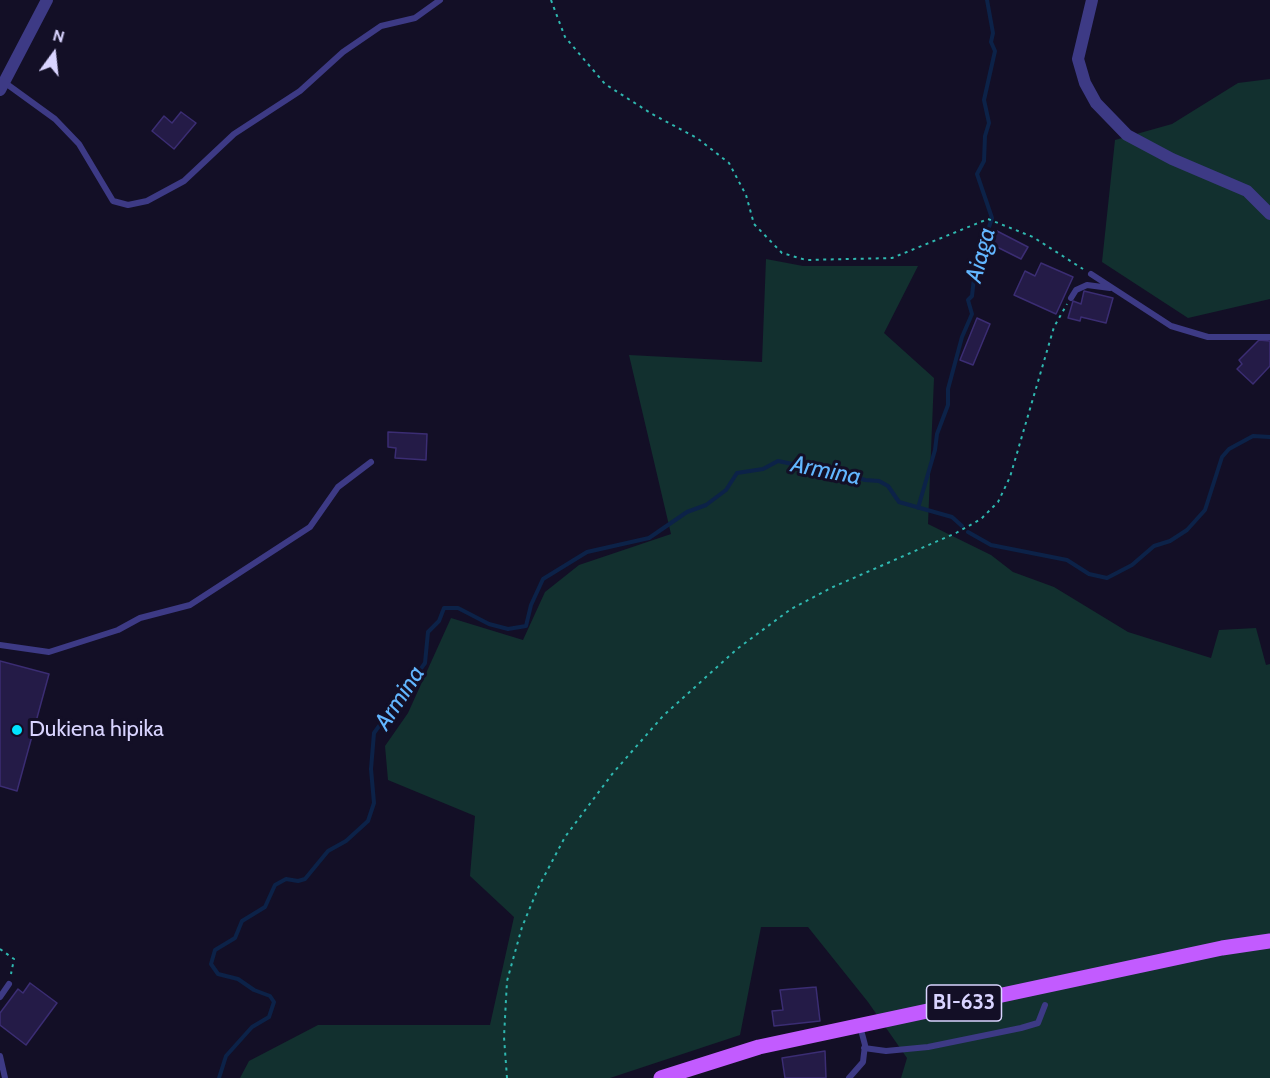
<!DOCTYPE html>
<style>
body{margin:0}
#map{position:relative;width:1270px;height:1078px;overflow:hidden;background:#130f26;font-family:Cabin,sans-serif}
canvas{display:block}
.north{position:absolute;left:24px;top:24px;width:60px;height:60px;-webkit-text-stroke:4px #130f26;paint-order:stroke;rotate:15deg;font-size:16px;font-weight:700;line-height:24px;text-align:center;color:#d9d4ff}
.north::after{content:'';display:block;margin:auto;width:21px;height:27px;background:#d9d4ff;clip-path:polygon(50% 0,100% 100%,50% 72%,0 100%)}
</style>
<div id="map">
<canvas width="1270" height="1078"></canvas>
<div class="north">N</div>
</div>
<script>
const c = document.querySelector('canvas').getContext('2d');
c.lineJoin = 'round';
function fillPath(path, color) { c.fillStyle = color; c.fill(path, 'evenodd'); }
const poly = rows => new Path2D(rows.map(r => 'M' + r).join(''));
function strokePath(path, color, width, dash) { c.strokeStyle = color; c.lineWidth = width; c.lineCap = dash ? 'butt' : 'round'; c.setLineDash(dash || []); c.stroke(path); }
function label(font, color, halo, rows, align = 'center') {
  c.font = font + ' Cabin,sans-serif'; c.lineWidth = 6; c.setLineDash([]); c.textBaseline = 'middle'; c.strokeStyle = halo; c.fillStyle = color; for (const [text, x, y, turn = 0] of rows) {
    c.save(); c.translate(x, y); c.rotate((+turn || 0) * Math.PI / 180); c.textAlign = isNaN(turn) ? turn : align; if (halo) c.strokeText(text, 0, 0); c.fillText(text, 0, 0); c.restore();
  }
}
fillPath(poly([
 [1270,79,1270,299,1188,318,1102,262,1115,140,1172,124,1238,83],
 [766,259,803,266,918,266,884,333,934,378,928,524,991,555,1013,572,1054,587,1128,632,1211,658,1219,630,1256,628,1266,665,1270,664,1270,1078,901,1078,907,1058,868,1002,808,927,761,927,740,1035,610,1078,240,1078,249,1061,318,1025,490,1025,514,917,470,876,475,816,388,780,385,746,408,713,451,618,523,640,545,592,579,565,671,534,629,355,762,362]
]), '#12302f');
strokePath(poly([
 [918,508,935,450,937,434,948,405,948,389,962,337,972,314,968,300,972,296,975,269,992,218,977,174,984,161,985,136,989,123,984,100,995,51,991,42,993,33,987,0],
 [968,532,991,545,1067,560,1089,574,1107,578,1132,565,1154,546,1170,541,1187,530,1205,510,1222,457,1229,449,1253,436,1270,437],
 [219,1078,226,1056,252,1027,269,1017,274,1002,270,996,254,990,238,979,218,974,211,964,215,950,235,938,242,921,265,907,275,885,286,879,298,881,305,879,328,851,346,841,368,821,374,803,371,769,374,733,425,663,428,632,439,621,444,608,458,608,489,624,508,629,526,626,531,605,543,579,587,552,649,538,687,512,706,505,726,490,737,473,763,469,778,461,826,471,838,471,865,480,879,481,888,486,899,502,952,517,962,526]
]), '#0c2248', 4);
const building = poly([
 [181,112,196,123,174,149,152,131,164,116,172,123,181,112],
 [997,231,1028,247,1021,259,991,244,997,231],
 [1041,263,1073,277,1056,314,1014,295,1025,271,1035,276,1041,263],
 [1084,291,1113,298,1106,323,1081,317,1080,321,1068,318,1073,301,1081,304,1084,291],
 [977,318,990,324,973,365,960,360,977,318],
 [1259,340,1270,341,1270,366,1253,384,1237,369,1242,364,1239,360,1259,340],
 [388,432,427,434,426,460,395,458,396,448,388,447,388,432],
 [0,661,49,674,17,791,0,786,0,661],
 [30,983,57,1003,26,1045,0,1025,0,1013,18,989,23,993,30,983],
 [816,987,820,1021,774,1026,772,1011,783,1010,780,990,816,987],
 [825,1051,826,1078,785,1078,782,1058,825,1051]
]);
fillPath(building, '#241b47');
strokePath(building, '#3b2d73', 1.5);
strokePath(poly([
 [551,0,565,37,605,84,652,114,697,138,729,163,746,195,754,224,782,253,806,260,892,258,988,219,1033,237,1083,269],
 [0,949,14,959,11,974],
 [507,1078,504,1037,507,981,522,927,539,886,565,837,613,773,663,716,737,649,791,609,833,587,956,533,981,519,998,502,1010,477,1054,327,1067,304]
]), '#2fb8b0', 2, [3, 4.5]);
strokePath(poly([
 [4,82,55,119,79,144,113,201,128,205,147,201,184,181,234,134,300,91,343,52,381,26,415,18,440,0],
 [1091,274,1171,326,1208,337,1270,337],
 [1071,298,1076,290,1087,285,1110,288],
 [0,645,49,652,118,630,140,618,190,605,310,527,338,487,371,462],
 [0,997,9,984],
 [864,1048,886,1051,928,1047,1021,1028,1038,1023,1045,1005],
 [0,1056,5,1078],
 [849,1078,863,1062,865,1045,860,1026]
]), '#3d3a85', 6);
strokePath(poly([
 [1092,0,1078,59,1085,83,1096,103,1127,135,1172,159,1247,191,1270,214],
 [0,90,47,0]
]), '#3d3a85', 12);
strokePath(poly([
 [661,1078,759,1047,1222,948,1270,941]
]), '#c25bff', 15);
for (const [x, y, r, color] of [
 [17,730,6,"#00e5ff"]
]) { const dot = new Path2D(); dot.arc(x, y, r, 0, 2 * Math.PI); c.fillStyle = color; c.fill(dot); strokePath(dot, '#130f26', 2); }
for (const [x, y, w] of [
 [964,1003,75]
]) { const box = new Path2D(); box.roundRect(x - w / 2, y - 18, w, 36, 4.5); c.fillStyle = '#130f26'; c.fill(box); strokePath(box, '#d9d4ff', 1.5); }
label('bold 21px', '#d9d4ff', null, [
 ["BI-633",964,1003]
]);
label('22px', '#d9d4ff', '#130f26', [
 ["Dukiena hipika",29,730]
], 'left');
label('italic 24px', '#62b6ff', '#130f26', [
 ["Aiaga",981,255,-75],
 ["Armina",826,471,11],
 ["Armina",400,698,-57]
]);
</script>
